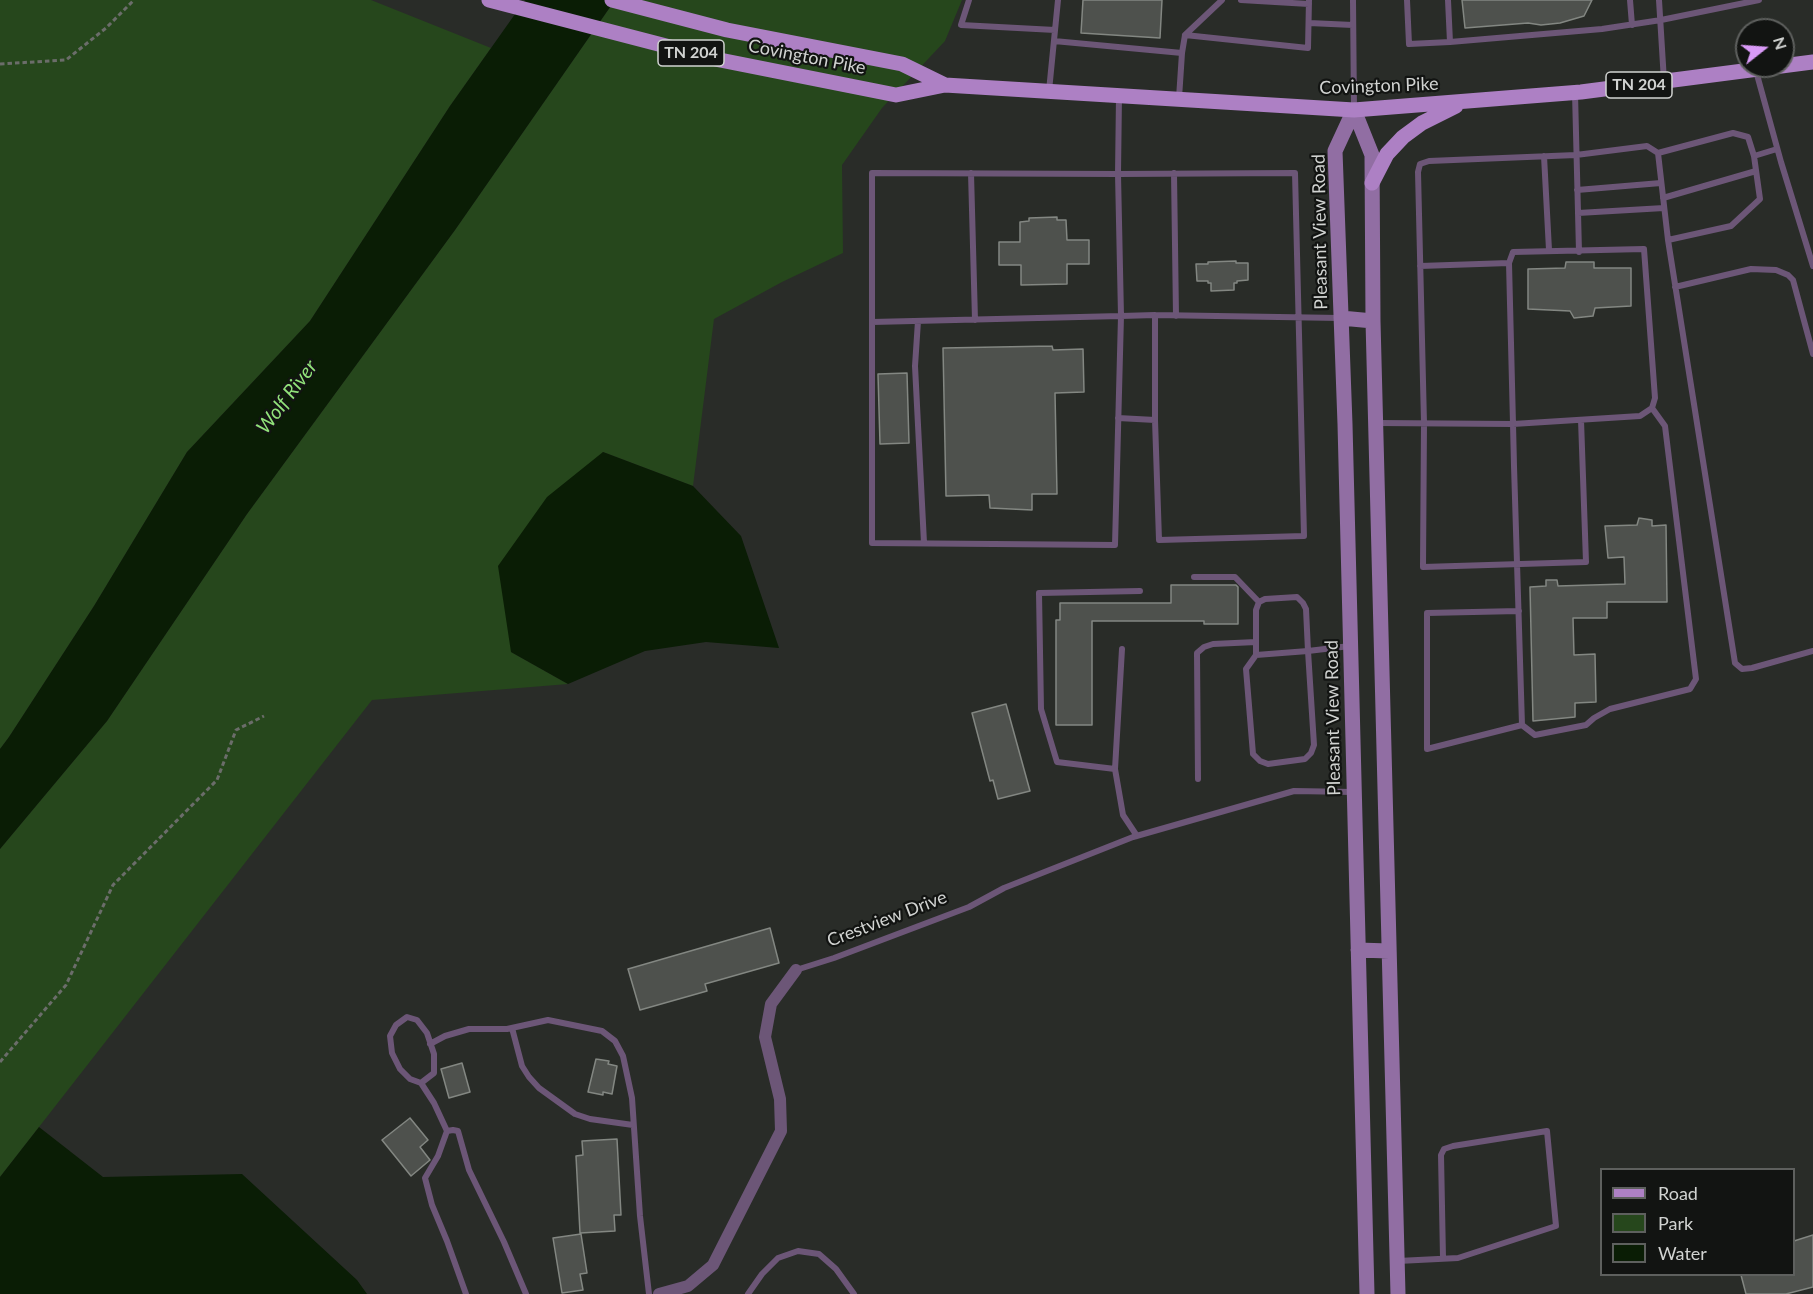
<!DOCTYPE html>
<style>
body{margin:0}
#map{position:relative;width:1813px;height:1294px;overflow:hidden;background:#292c28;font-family:Lato,sans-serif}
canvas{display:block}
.legend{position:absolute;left:1600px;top:1168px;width:195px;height:108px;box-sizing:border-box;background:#121412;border:2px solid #5e605e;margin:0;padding:8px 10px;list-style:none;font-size:18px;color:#d1d3d1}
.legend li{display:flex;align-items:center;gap:12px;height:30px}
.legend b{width:30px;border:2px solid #5e605e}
.north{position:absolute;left:1735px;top:18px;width:60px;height:60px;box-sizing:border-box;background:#121412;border:2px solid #5e605e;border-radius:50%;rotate:73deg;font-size:16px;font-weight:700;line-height:24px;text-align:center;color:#d1d3d1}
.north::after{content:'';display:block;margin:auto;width:21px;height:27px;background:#d99af7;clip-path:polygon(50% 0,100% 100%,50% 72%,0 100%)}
</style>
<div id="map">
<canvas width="1813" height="1294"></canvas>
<ul class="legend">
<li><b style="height:8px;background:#ad80c4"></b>Road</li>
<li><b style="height:16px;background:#26471c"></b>Park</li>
<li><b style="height:16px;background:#0a1d05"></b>Water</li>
</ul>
<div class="north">N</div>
</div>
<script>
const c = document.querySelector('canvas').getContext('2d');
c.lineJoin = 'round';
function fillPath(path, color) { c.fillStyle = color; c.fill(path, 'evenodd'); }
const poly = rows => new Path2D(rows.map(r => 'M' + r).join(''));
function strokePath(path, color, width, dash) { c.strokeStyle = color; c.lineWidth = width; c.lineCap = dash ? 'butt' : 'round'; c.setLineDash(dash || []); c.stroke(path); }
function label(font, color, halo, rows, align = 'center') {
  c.font = font + ' Lato,sans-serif'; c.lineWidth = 4.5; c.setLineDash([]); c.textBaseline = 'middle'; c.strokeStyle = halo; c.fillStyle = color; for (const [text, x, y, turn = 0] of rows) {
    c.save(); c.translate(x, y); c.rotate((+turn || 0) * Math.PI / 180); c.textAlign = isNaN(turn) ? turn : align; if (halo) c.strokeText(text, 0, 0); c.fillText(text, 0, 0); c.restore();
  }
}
fillPath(poly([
 [0,0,371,0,491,48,450,106,310,321,187,452,94,606,9,737,0,749],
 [615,0,962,0,945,41,882,108,842,165,843,253,782,282,714,319,693,486,603,452,511,652,568,684,372,700,0,1177,0,849,107,721,247,514,455,230]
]), '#26471c');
fillPath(poly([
 [525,0,615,0,455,230,247,514,107,721,0,849,0,749,9,737,94,606,187,452,310,321,450,106],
 [603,452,693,486,741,536,779,648,706,642,645,651,568,684,511,652,498,566,547,497],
 [39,1127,103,1177,242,1174,357,1280,367,1294,0,1294,0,1177]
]), '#0a1d05');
const building = poly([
 [1083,0,1162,0,1160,38,1081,33,1083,0],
 [1462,0,1592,0,1584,16,1560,23,1541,25,1528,23,1465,28,1462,0],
 [1057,217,1057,220,1066,220,1067,240,1089,240,1089,264,1067,264,1067,284,1021,285,1021,265,999,265,999,242,1020,242,1020,222,1029,221,1029,218,1057,217],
 [1236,261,1236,263,1248,263,1248,280,1237,281,1237,283,1234,283,1234,290,1211,291,1211,283,1208,283,1208,281,1197,281,1196,264,1208,264,1208,262,1236,261],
 [1566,262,1594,262,1594,268,1631,268,1631,306,1595,308,1593,316,1574,318,1570,311,1528,309,1528,269,1565,268,1566,262],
 [1052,346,1053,350,1083,349,1084,392,1055,393,1057,494,1032,494,1032,510,990,508,989,495,946,496,943,348,1052,346],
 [907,373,909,443,880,444,878,374,907,373],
 [1639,518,1652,520,1652,526,1666,525,1667,602,1607,602,1607,618,1573,618,1574,655,1595,654,1596,702,1575,703,1575,717,1533,721,1530,587,1546,586,1546,580,1557,580,1558,586,1625,584,1624,557,1608,558,1605,526,1637,525,1639,518],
 [1171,585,1236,585,1238,587,1238,624,1204,624,1204,621,1092,621,1092,725,1056,725,1056,620,1060,620,1060,603,1171,603,1171,585],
 [1006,704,1030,791,998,799,993,780,990,781,972,713,1006,704],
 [770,928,779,963,705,984,707,991,640,1010,628,969,770,928],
 [596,1059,609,1061,608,1064,617,1066,612,1094,603,1092,603,1095,588,1092,596,1059],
 [462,1063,470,1092,449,1098,441,1069,462,1063],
 [410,1118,428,1140,420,1147,430,1160,411,1176,382,1140,410,1118],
 [617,1139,621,1215,614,1215,615,1231,580,1233,576,1156,583,1155,582,1141,617,1139],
 [581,1234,587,1273,580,1274,583,1290,562,1293,553,1238,581,1234],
 [1813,1235,1813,1287,1786,1294,1746,1294,1741,1275,1794,1275,1794,1241,1813,1235]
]);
fillPath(building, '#4e514d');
strokePath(building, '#838782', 1.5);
strokePath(poly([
 [0,64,66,60,106,28,134,0],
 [0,1062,66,985,113,885,217,780,236,730,264,716]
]), '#6b6d6a', 3, [4.5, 3]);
strokePath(poly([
 [969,0,961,25,1055,30],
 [1241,0,1309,4],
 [1353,0,1354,109],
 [1407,0,1409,44,1450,42],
 [1448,0,1450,42,1602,29,1661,20,1759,0],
 [1630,0,1632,25],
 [1659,0,1664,81],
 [1309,23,1353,25],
 [1185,35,1222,0],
 [1054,41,1182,53,1179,98],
 [1182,53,1185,35,1308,48,1309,0],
 [1756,71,1781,162,1813,266],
 [1049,91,1058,0],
 [1575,93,1579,252],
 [1777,149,1754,156,1748,137,1733,133,1658,153,1668,240,1735,663,1742,669,1752,668,1813,651],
 [1544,156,1549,250],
 [971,173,975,320],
 [1174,173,1176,316],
 [1577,190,1661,183],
 [1663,198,1756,171],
 [1578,213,1664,208],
 [1668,240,1731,226,1760,199,1754,156],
 [1420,266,1509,263],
 [1675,287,1751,269,1776,270,1788,275,1793,280,1813,354],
 [1155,315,1340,318],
 [918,321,915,366,924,543],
 [872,322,1121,316,1155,315,1155,420,1159,540,1304,536,1295,173,1118,174,872,173,872,543,1115,545,1121,316,1118,174,1119,96],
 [1118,418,1155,420],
 [1581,420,1586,562,1423,567,1424,423,1418,172,1420,164,1429,161,1576,155,1647,146,1658,153],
 [1377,423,1513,424,1640,416,1652,408,1655,398,1644,249,1513,252,1509,263,1513,424,1514,466,1522,725,1535,735,1586,725,1594,718,1610,709,1690,689,1696,679,1665,426,1652,408],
 [1194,577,1235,577,1259,602],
 [1519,611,1427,613,1427,749,1522,725],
 [1122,649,1115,769,1123,815,1137,836],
 [1256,655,1246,669,1253,754,1260,761,1268,764,1305,759,1311,753,1314,745,1308,651,1256,655,1256,610,1259,602,1265,599,1297,597,1303,603,1306,609,1308,651,1350,646],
 [1115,769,1057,762,1041,709,1039,593,1140,591],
 [1198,779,1197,653,1204,647,1213,644,1256,642],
 [796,970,834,958,969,907,1004,888,1133,837,1294,791,1353,792],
 [512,1028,522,1066,529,1077,539,1088,575,1114,590,1119,633,1125],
 [430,1044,445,1036,469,1029,507,1029,548,1020,602,1031,615,1041,623,1056,632,1098,640,1216,649,1294],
 [421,1083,434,1073,434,1054,427,1033,417,1020,407,1017,396,1025,390,1036,392,1053,400,1069,410,1079,421,1083,434,1103,447,1131],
 [1398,1261,1458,1258,1556,1226,1547,1131,1453,1146,1444,1149,1441,1155,1443,1258],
 [466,1294,447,1241,432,1205,425,1178,438,1156,447,1131,453,1130,458,1131,469,1170,504,1242,526,1294],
 [748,1294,762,1274,778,1258,798,1251,819,1254,836,1269,854,1294]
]), '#6c5677', 6);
strokePath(poly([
 [659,1294,688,1286,713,1265,781,1131,780,1099,765,1037,771,1004,796,970]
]), '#6c5677', 12);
strokePath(poly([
 [1354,110,1335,151,1345,424,1367,1294],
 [1354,110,1372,155,1373,321,1398,1294],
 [1341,318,1373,321],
 [1358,950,1389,951]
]), '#916ea3', 15);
strokePath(poly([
 [489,0,720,60,896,95,945,85,1354,110,1581,92,1813,62],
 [612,0,727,30,902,64,945,85],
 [1372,183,1387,154,1403,137,1422,123,1456,106]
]), '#ad80c4', 15);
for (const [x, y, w] of [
 [691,53,66],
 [1639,85,66]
]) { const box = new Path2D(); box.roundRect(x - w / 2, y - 13, w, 26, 4.5); c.fillStyle = '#121412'; c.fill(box); strokePath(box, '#d1d3d1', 1.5); }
label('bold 16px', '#d1d3d1', null, [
 ["TN 204",691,53],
 ["TN 204",1639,85]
]);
label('18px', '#d1d3d1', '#121412', [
 ["Covington Pike",807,57,11],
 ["Covington Pike",1379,86,-2],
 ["Pleasant View Road",1320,232,-91],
 ["Pleasant View Road",1333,718,-91],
 ["Crestview Drive",887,919,-21]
]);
label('italic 20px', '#91e27a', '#121412', [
 ["Wolf River",287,397,-53]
]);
</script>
